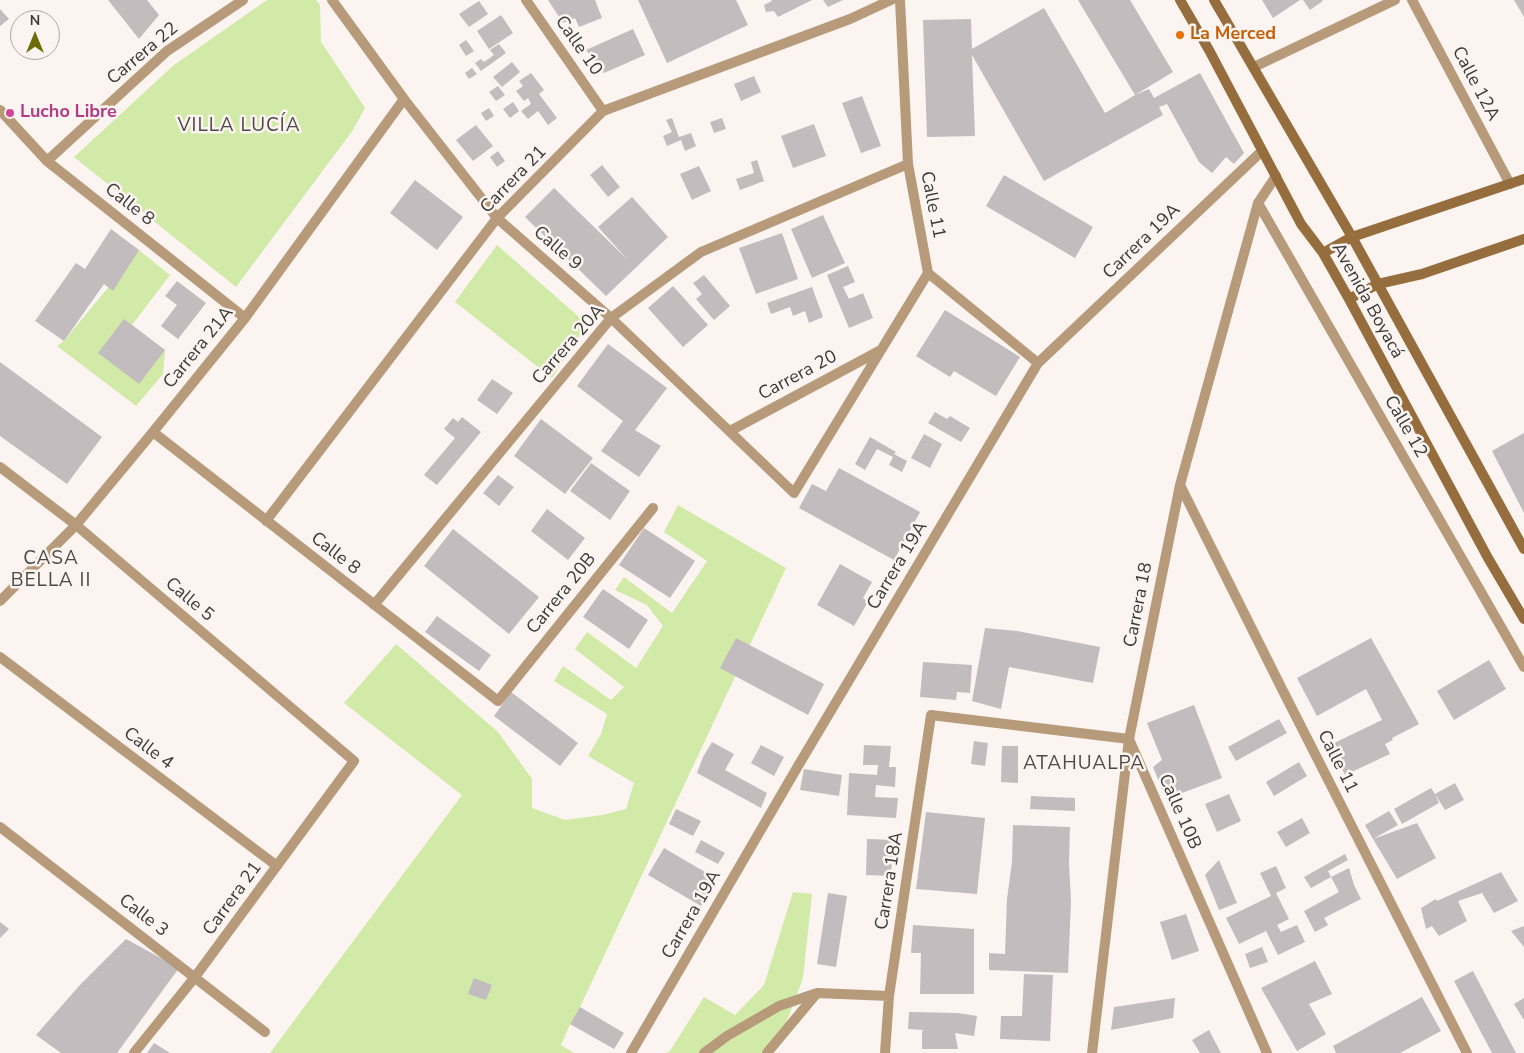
<!DOCTYPE html>
<meta charset="utf-8">
<style>
body{margin:0}
#map{position:relative;width:1524px;height:1053px;overflow:hidden;background:#fbf4f0;font-family:"Nunito Sans",sans-serif}
canvas{display:block}
.north{position:absolute;left:10px;top:10px;width:50px;height:50px;box-sizing:border-box;background:#fbf4f0;border:1px solid #aea9a6;border-radius:50%;rotate:0deg;font-size:14px;font-weight:700;line-height:20px;text-align:center;color:#3b3937}
.north::after{content:'';display:block;margin:auto;width:18px;height:22px;background:#6d6c0b;clip-path:polygon(50% 0,100% 100%,50% 72%,0 100%)}
</style>
<div id="map">
<canvas width="1524" height="1053"></canvas>
<div class="north">N</div>
</div>
<script>
const c = document.querySelector('canvas').getContext('2d');
c.lineJoin = 'round';
function fillPath(path, color) { c.fillStyle = color; c.fill(path, 'evenodd'); }
const poly = rows => new Path2D(rows.map(r => 'M' + r).join(''));
function strokePath(path, color, width, dash) { c.strokeStyle = color; c.lineWidth = width; c.lineCap = dash ? 'butt' : 'round'; c.setLineDash(dash || []); c.stroke(path); }
function label(font, color, halo, rows, align = 'center') {
  c.font = font + ' "Nunito Sans",sans-serif'; c.lineWidth = 5; c.setLineDash([]); c.textBaseline = 'middle'; c.strokeStyle = halo; c.fillStyle = color; for (const [text, x, y, turn = 0] of rows) {
    c.save(); c.translate(x, y); c.rotate((+turn || 0) * Math.PI / 180); c.textAlign = isNaN(turn) ? turn : align; if (halo) c.strokeText(text, 0, 0); c.fillText(text, 0, 0); c.restore();
  }
}
fillPath(poly([
 [267,0,316,0,320,5,321,42,365,108,353,130,236,287,74,157,174,65],
 [497,245,587,324,552,378,455,302],
 [139,250,170,275,132,325,165,350,163,374,136,406,57,346,64,341],
 [678,505,786,568,580,1007,570,1024,561,1045,574,1053,270,1053,462,795,344,703,396,644,498,732,532,779,532,808,565,820,602,815,626,809,634,783,588,756,601,734,607,714,554,681,563,666,611,700,624,687,575,649,587,632,636,668,663,626,647,605,615,590,624,577,672,613,707,561,664,532],
 [793,892,812,894,803,978,786,1023,761,1053,666,1053,670,1051,704,997,735,1015,764,985]
]), '#d1eaa7');
fillPath(poly([
 [108,0,147,0,159,15,139,39],
 [548,0,595,0,602,18,579,27,575,18,563,23],
 [638,0,736,0,748,25,667,63],
 [771,0,812,0,778,17,774,11,766,12,764,5,772,1],
 [823,0,843,0,828,7],
 [1078,0,1130,0,1173,72,1135,95],
 [1262,0,1300,0,1273,18],
 [1303,0,1322,0,1323,1,1310,10],
 [1514,0,1524,0,1524,17],
 [479,1,488,14,469,27,459,14],
 [1044,8,1105,113,1135,95,1149,89,1154,98,1200,73,1244,153,1234,164,1226,157,1212,173,1199,162,1167,104,1159,107,1163,115,1044,181,972,55,975,136,927,137,923,20,971,19,972,49],
 [0,9,9,19,0,26],
 [501,15,513,33,489,49,477,31],
 [633,29,645,55,604,73,586,50],
 [466,40,474,51,466,56,459,45],
 [499,44,506,53,481,71,475,63,481,59,484,62,494,55,490,50],
 [512,62,520,72,502,87,493,77],
 [472,68,477,74,469,79,465,73],
 [531,73,544,90,539,94,557,118,548,125,538,111,528,119,521,111,531,104,528,98,524,101,516,91,523,86,519,81],
 [754,76,761,92,741,101,734,84],
 [498,86,505,95,496,101,489,92],
 [862,96,881,146,861,153,842,103],
 [513,102,519,111,510,118,503,109],
 [489,108,494,116,486,121,481,113],
 [672,118,679,137,691,133,696,146,685,151,681,140,667,146,663,136,672,132,666,120],
 [722,118,726,129,714,133,710,122],
 [814,124,826,156,793,168,781,136],
 [476,125,493,146,473,161,456,140],
 [498,151,505,161,497,167,490,157],
 [757,160,764,181,740,190,736,179,754,173,751,162],
 [602,165,620,187,608,197,590,175],
 [699,166,711,191,692,200,680,174],
 [1004,175,1093,227,1075,258,986,206],
 [415,180,463,217,437,250,390,213],
 [554,188,628,260,598,227,632,197,668,237,606,296,525,217],
 [823,215,845,263,812,278,791,229],
 [111,229,139,250,113,291,104,284,64,341,35,321,76,263,85,269],
 [782,233,798,279,756,294,739,248],
 [848,266,855,282,843,287,849,299,863,293,873,318,849,328,827,275],
 [704,275,730,306,714,320,696,299,702,294,693,283],
 [177,281,206,303,178,339,161,326,177,305,165,296],
 [673,286,708,325,683,347,648,308],
 [812,287,823,317,809,323,805,311,793,316,790,307,771,314,767,303],
 [945,310,1020,357,996,396,954,371,950,377,916,356],
 [124,319,165,350,139,384,98,353],
 [608,344,667,388,635,430,661,446,639,477,601,451,623,421,577,386],
 [0,362,102,437,67,484,0,436],
 [492,379,513,393,497,414,477,400],
 [935,412,947,419,950,416,970,428,961,442,928,423],
 [462,417,481,432,437,485,424,475,455,438,444,429,453,418,458,422],
 [541,419,593,458,565,494,514,456],
 [1524,433,1524,513,1492,451],
 [924,434,942,444,930,468,911,458],
 [870,437,896,452,894,454,907,461,902,472,889,465,893,457,877,449,865,470,855,464],
 [591,463,630,491,610,520,570,491],
 [839,468,920,512,894,560,799,508,812,484,826,491],
 [498,475,514,487,499,506,483,493],
 [547,509,585,538,568,560,531,531],
 [644,528,695,561,670,598,619,565],
 [453,529,539,597,509,634,424,566],
 [840,564,872,582,863,598,868,602,854,626,817,605],
 [603,589,648,620,629,649,583,617],
 [437,616,491,655,479,671,425,632],
 [985,628,1017,631,1100,647,1093,683,1009,667,1001,709,972,701],
 [736,638,824,684,808,715,720,668],
 [1371,638,1419,724,1392,738,1393,740,1385,744,1390,754,1345,775,1330,745,1382,720,1366,689,1317,716,1297,678],
 [1489,660,1506,689,1454,720,1437,691],
 [923,662,972,665,970,693,957,692,956,700,920,697],
 [511,692,578,743,560,766,494,716],
 [1194,705,1222,778,1166,799,1153,767,1162,760,1147,723],
 [1279,719,1287,733,1236,761,1228,747],
 [974,741,988,743,985,766,971,764],
 [712,742,734,754,725,770,767,793,761,808,697,773,703,757],
 [761,745,784,757,774,776,751,763],
 [864,745,891,746,889,767,896,767,895,787,876,785,875,797,898,798,896,818,847,815,849,773,877,775,878,765,863,765],
 [1002,746,1018,746,1018,783,1001,782],
 [1299,762,1307,776,1274,796,1266,782],
 [804,769,842,775,839,796,800,790],
 [1455,783,1464,800,1445,810,1435,794],
 [1431,788,1435,794,1439,803,1402,824,1394,809],
 [1229,794,1241,821,1217,832,1205,804],
 [1031,796,1075,798,1075,811,1030,809],
 [676,809,701,821,693,836,669,824],
 [1389,811,1398,825,1373,839,1365,825],
 [926,812,985,818,977,894,916,889],
 [1302,818,1310,833,1286,847,1277,832],
 [1417,823,1436,858,1397,879,1373,839],
 [1013,825,1070,827,1069,864,1071,901,1068,973,989,970,989,953,1005,954,1007,899,1012,862],
 [867,839,893,840,891,876,866,875],
 [701,840,725,853,718,864,695,852],
 [664,848,717,879,701,906,648,875],
 [1345,854,1348,860,1328,871,1331,877,1311,888,1304,877],
 [1219,860,1237,903,1219,910,1205,875],
 [1276,866,1286,888,1276,893,1289,919,1277,925,1281,932,1297,925,1305,942,1278,955,1266,931,1239,944,1226,918,1271,896,1260,873],
 [1349,868,1354,885,1361,899,1324,918,1328,925,1315,932,1304,911,1339,892,1331,877],
 [1501,872,1518,901,1494,913,1482,893,1458,901,1467,921,1439,936,1432,926,1426,929,1421,908,1436,899,1437,901],
 [828,893,847,896,836,967,817,964],
 [1186,914,1199,951,1172,960,1160,922],
 [0,922,9,929,0,938],
 [913,925,974,929,974,994,920,994,921,953,911,953],
 [1524,926,1524,947,1511,931],
 [126,939,179,968,117,1053,61,1053,36,1035,79,986],
 [1262,947,1268,962,1250,968,1245,954],
 [1315,961,1332,994,1309,1004,1326,1034,1297,1051,1261,988],
 [1473,971,1516,1053,1492,1053,1454,981],
 [1024,974,1053,975,1050,1041,1000,1039,1001,1016,1022,1016],
 [474,978,492,985,486,1000,468,994],
 [1422,997,1441,1031,1400,1053,1336,1053,1333,1046],
 [1175,998,1173,1018,1111,1030,1114,1007],
 [1524,998,1524,1020,1514,1004],
 [580,1007,624,1033,614,1049,570,1024],
 [909,1012,958,1013,977,1016,974,1036,955,1033,958,1049,922,1049,922,1031,924,1030,908,1029],
 [1209,1030,1221,1053,1200,1053,1192,1040],
 [154,1043,170,1053,147,1053]
]), '#c2bcbf');
strokePath(poly([
 [332,0,404,99,497,218,611,318,794,493,928,273],
 [526,0,603,111],
 [900,0,908,164,928,273,1038,363],
 [1412,0,1510,184],
 [1254,67,1395,0],
 [0,110,47,161,245,318],
 [47,161,167,51,243,0],
 [1258,203,1524,667],
 [730,431,881,350],
 [153,432,498,701,653,508],
 [0,467,76,525,354,761,195,977,134,1053],
 [1180,485,1282,689,1467,1053],
 [266,521,497,218,603,111,850,19,891,0],
 [0,601,76,525,153,432,245,318,404,99],
 [374,605,611,318,701,252,908,164],
 [0,657,277,866],
 [0,827,265,1032],
 [631,1053,798,766,1038,363,1262,151],
 [704,1053,727,1036,779,1006,817,993,889,996],
 [767,1053,817,993],
 [885,1053,889,996,931,715,1129,739,1267,1053],
 [1092,1053,1129,739,1180,485,1258,203,1276,176]
]), '#b69a7a', 10);
strokePath(poly([
 [1180,0,1209,50,1301,224,1323,253,1349,299,1488,558,1524,619],
 [1214,0,1352,237,1524,549],
 [1323,253,1352,237,1524,179],
 [1349,299,1378,284,1422,274,1524,239]
]), '#966d3d', 10);
for (const [x, y, r, color] of [
 [1180,35,5,"#e8710a"],
 [10,113,5,"#d1479c"]
]) { const dot = new Path2D(); dot.arc(x, y, r, 0, 2 * Math.PI); c.fillStyle = color; c.fill(dot); strokePath(dot, '#fbf4f0', 2); }
label('bold 18px', '#c56008', '#fbf4f0', [
 ["La Merced",1190,35]
], 'left');
label('18px', '#3b3937', '#fbf4f0', [
 ["Calle 10",578,46,55],
 ["Carrera 22",143,54,-40],
 ["Calle 12A",1475,84,62],
 ["Carrera 21",514,180,-46],
 ["Calle 8",129,205,38],
 ["Calle 11",932,205,79],
 ["Carrera 19A",1142,242,-44],
 ["Calle 9",557,249,41],
 ["Avenida Boyacá",1367,301,61],
 ["Carrera 20A",569,345,-49],
 ["Carrera 21A",199,348,-51],
 ["Carrera 20",798,376,-28],
 ["Calle 12",1405,427,60],
 ["Calle 8",335,554,38],
 ["Carrera 19A",898,566,-59],
 ["Carrera 20B",562,594,-51],
 ["Calle 5",189,600,40],
 ["Carrera 18",1139,605,-79],
 ["Calle 4",148,749,37],
 ["Calle 11",1337,762,63],
 ["Calle 10B",1179,812,66],
 ["Carrera 18A",890,881,-81],
 ["Carrera 21",233,899,-54],
 ["Carrera 19A",692,915,-60],
 ["Calle 3",143,916,38]
]);
label('bold 18px', '#b23c85', '#fbf4f0', [
 ["Lucho Libre",20,113]
], 'left');
c.letterSpacing = '1px';
label('19px', '#4d4845', '#fbf4f0', [
 ["VILLA LUCÍA",239,126],
 ["CASA",51,559],
 ["BELLA II",51,581],
 ["ATAHUALPA",1084,764]
]);
c.letterSpacing = '0px';
</script>
